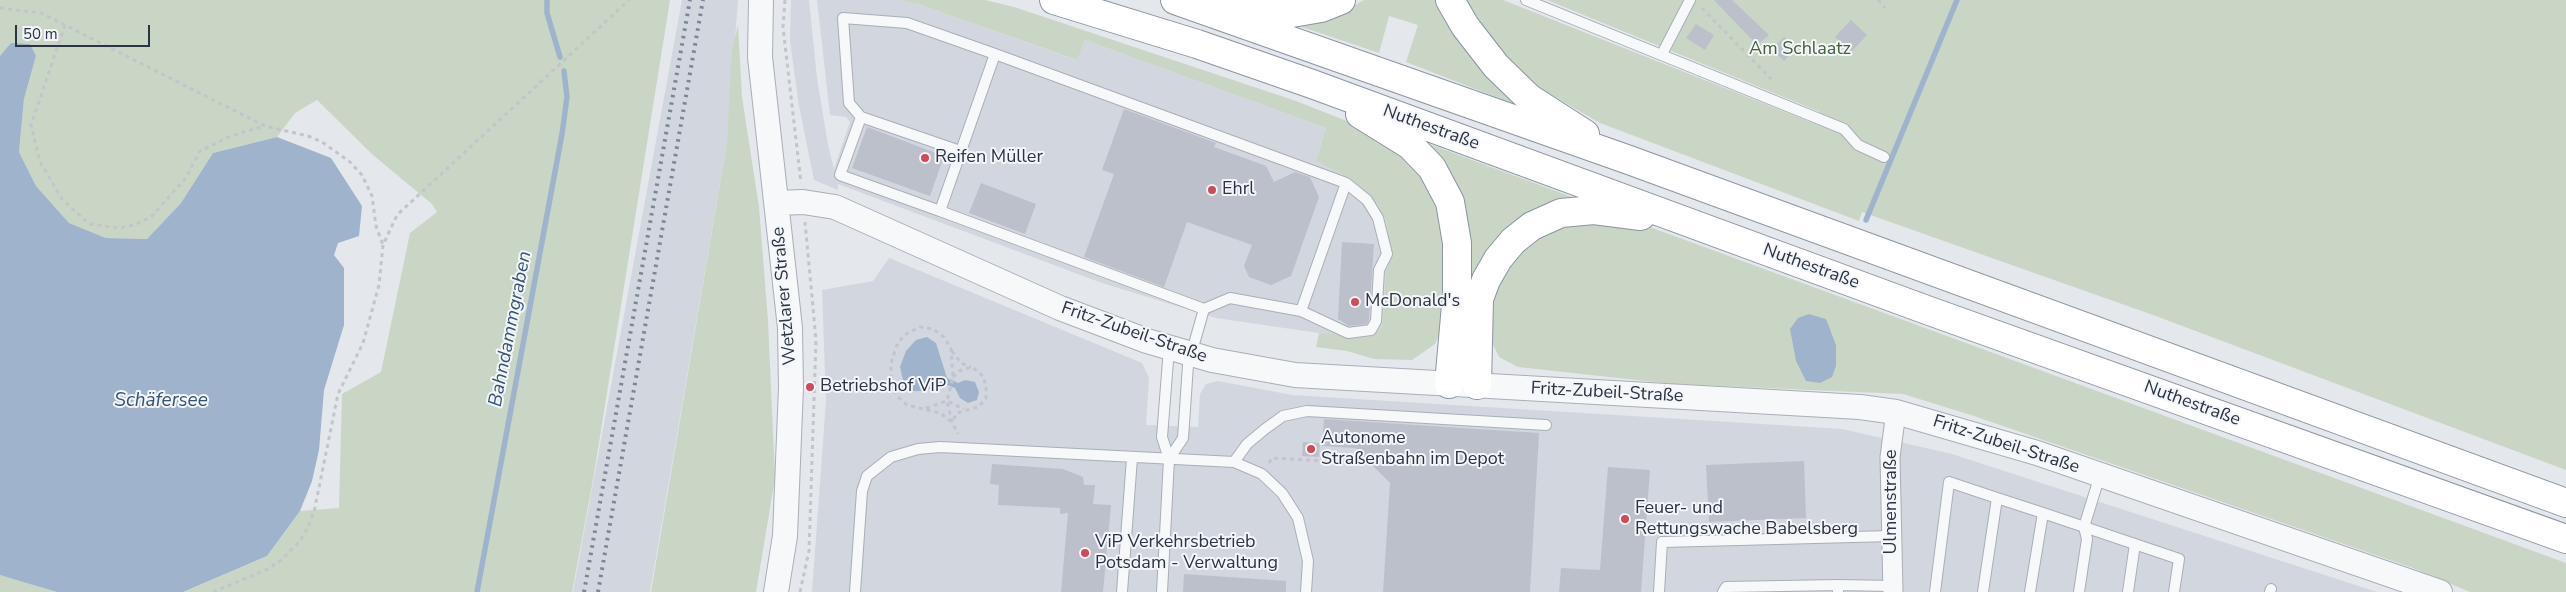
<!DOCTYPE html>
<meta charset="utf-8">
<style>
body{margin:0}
#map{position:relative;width:2566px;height:592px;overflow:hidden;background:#e4e7ec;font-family:"Nunito Sans",sans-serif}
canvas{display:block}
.scale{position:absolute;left:15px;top:25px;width:135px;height:22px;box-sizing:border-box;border:2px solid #2b3445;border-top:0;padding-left:6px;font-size:15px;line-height:18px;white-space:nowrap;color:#2b3445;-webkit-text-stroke:4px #f4f6f9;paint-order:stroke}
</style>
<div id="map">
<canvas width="2566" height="592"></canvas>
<div class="scale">50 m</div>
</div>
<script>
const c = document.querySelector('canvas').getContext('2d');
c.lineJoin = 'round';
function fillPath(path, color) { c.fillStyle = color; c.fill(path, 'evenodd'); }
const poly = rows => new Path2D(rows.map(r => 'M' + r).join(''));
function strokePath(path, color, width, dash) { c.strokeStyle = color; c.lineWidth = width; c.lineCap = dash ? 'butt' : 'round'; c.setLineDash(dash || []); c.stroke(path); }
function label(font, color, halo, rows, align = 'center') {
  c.font = font + ' "Nunito Sans",sans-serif'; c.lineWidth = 4; c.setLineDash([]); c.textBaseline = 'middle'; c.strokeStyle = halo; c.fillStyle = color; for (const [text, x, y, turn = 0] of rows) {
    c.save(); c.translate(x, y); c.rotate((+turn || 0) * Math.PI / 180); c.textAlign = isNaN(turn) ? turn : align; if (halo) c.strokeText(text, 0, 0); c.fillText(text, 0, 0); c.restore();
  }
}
fillPath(poly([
 [682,0,738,0,727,142,650,592,573,592],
 [791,0,809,0,817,78,828,145,834,169,850,122,846,117,830,115,817,0,898,0,918,4,1076,60,1085,40,1326,128,1316,161,1354,181,1378,205,1386,221,1392,256,1386,272,1382,327,1374,335,1346,337,1216,318,1102,283,838,184,838,190,814,180,799,106,790,41],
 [889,258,1142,363,1149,378,1146,425,1198,427,1200,394,1206,384,1218,381,1292,395,1842,429,1952,454,2377,592,812,592,826,401,822,290,873,281]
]), '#d2d6de');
fillPath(poly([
 [0,0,670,0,593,480,572,592,183,592,267,556,300,511,339,508,342,394,381,372,410,233,437,212,432,204,373,155,317,100,295,113,277,137,213,153,181,203,147,239,106,238,69,223,36,186,19,152,24,99,36,56,0,58],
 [898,0,985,0,1014,7,1296,101,1372,131,1417,166,1437,202,1444,224,1445,308,1441,331,1435,344,1412,360,1374,359,1347,351,1316,347,1319,333,1366,337,1374,335,1382,327,1386,272,1392,256,1386,221,1378,205,1354,181,1316,161,1326,128,1085,40,1077,60,918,4],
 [1364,0,1436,0,1456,36,1519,106,1406,62,1418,25,1389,16,1379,53,1290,23,1343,12],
 [1465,0,1503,0,1818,125,1820,112,1547,0,2566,0,2566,470,2153,315,1862,212,1859,221,1600,123,1541,89,1499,49],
 [738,25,742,97,759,207,768,321,775,478,756,592,651,592,727,142,732,50],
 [1421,141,1580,200,1472,286],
 [1575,221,1647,226,2566,563,2566,592,2470,592,2413,568,1974,416,1903,394,1673,384,1518,367,1499,357,1490,338,1489,311,1494,282,1534,236],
 [0,575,13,578,57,592,0,592]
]), '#c9d6c5');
fillPath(poly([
 [11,43,30,44,36,56,24,99,19,152,36,186,69,223,106,238,147,239,181,203,213,153,277,137,331,158,362,206,359,236,338,243,334,255,344,268,344,325,324,390,319,450,312,481,300,511,267,556,183,592,57,592,0,575,0,56],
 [1809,314,1826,319,1836,345,1836,366,1832,377,1820,383,1806,381,1796,361,1790,329,1798,318],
 [927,337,936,343,947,378,958,383,965,380,975,382,979,392,977,400,968,403,960,398,955,388,942,383,925,391,913,391,904,384,900,367,906,351,916,340]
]), '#9fb4cc');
strokePath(poly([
 [547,0,547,13,560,57],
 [1866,220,1957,0],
 [477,592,562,134,567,97,564,71]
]), '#9fb4cc', 5.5);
fillPath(poly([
 [1714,0,1732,0,1769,35,1757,45],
 [1851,20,1867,35,1851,52,1835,37],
 [1696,24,1714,35,1705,50,1686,38],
 [1784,37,1796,48,1784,61,1772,49],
 [1124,109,1216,143,1214,147,1266,166,1274,182,1295,172,1310,177,1319,197,1291,276,1271,285,1249,277,1244,266,1252,245,1187,222,1164,287,1084,257,1114,174,1102,170],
 [867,127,944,156,930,196,852,168],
 [981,183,1036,204,1025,234,969,213],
 [1342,242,1374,244,1369,319,1367,324,1349,326,1338,319],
 [1324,419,1539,433,1530,592,1383,592,1390,483,1355,448,1322,446],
 [1303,442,1320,443,1319,457,1302,456],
 [1804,461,1806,518,1709,522,1706,465],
 [992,464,1063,469,1083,477,1084,485,1095,485,1093,504,1111,505,1103,592,1061,592,1068,513,1060,514,1060,508,998,505,999,485,990,484],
 [1608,467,1650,470,1641,592,1559,592,1561,568,1600,570],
 [1184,574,1286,581,1286,592,1183,592]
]), '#bbc0ca');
const service = poly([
 [1526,0,1844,129,1858,145,1884,157],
 [1662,54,1690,0],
 [861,117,840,175,940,211],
 [960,151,861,117,849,103,843,18,907,23,995,54,1346,183,1301,311,1230,298,1204,309,940,211,995,54],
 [1301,311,1348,333,1371,330,1376,321,1379,270,1387,254,1378,218,1367,200,1346,183],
 [1169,459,1162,437,1169,348],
 [1234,462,1247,444,1265,429,1283,416,1307,411,1546,425],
 [1997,498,2043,513,2030,592],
 [2043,513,2179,559,2174,592],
 [855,592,862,491,867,476,891,457,918,449,940,447,1234,462,1262,474,1282,493,1298,518,1308,561,1306,592],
 [1122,592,1132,458],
 [1162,592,1169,459,1183,438,1188,365,1204,309],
 [1659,592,1662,542,1891,536],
 [1723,592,1726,587,1838,585],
 [1838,592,1838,585,1892,586],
 [1935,592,1949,482,1997,498,1983,592],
 [2079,592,2087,539,2084,527,2100,475],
 [2128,592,2135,544],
 [2270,592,2271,589]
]);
const minor = poly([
 [1893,592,1890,457,1896,412]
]);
const tertiary = poly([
 [761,0,760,57,790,328,791,387,785,536,776,592],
 [777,203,803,202,835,207,1060,308,1147,341,1212,360,1295,375,1860,407,1896,412,2037,453,2440,592]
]);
const trunk = poly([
 [1054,0,1197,44,1312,84,1924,309,2566,539],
 [1175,0,1629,160,2566,503],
 [1450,0,1465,26,1496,66,1529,98,1585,134],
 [1227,8,1292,13,1321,8,1341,0],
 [1360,114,1410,145,1432,168,1450,202,1457,243,1457,294,1449,384],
 [1477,385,1479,299,1486,280,1498,259,1513,241,1532,226,1561,213,1594,210,1641,216]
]);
strokePath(service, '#a9aeb7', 12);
strokePath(minor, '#a9aeb7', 21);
strokePath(tertiary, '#a9aeb7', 26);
strokePath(trunk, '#8b94a3', 30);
strokePath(poly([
 [785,0,783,27,801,183],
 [1878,0,1885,8],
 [0,8,41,13,265,126,308,136,322,142,350,162,362,175,372,196,376,226,383,245],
 [1702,8,1771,79],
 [65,25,31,125,40,162,62,199,89,224,120,228,134,225,151,217,185,179,200,151,231,136,264,126],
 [952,351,961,363,971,367],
 [953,377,959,371,972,367,983,376,986,387,986,399,978,407,957,413,952,422,940,413,907,405,897,396,891,381,891,364,896,347,904,335,920,327,933,329,944,337,951,349,953,377,947,401,952,422,958,434],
 [926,408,947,401,964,409],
 [1269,463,1272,458,1371,464],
 [213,592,268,569,280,561,300,541,308,527,314,512,338,394,363,343,379,285,383,245,397,215,629,0],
 [800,592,809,551,816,340,805,222]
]), '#c2c5cb', 3, [4, 4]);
strokePath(service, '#f7f8fa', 10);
strokePath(minor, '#f7f8fa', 19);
strokePath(tertiary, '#f7f8fa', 24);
strokePath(trunk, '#fff', 28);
strokePath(poly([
 [584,592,690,0],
 [598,592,703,0]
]), '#7d8696', 4, [2.5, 5]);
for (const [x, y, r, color] of [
 [925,158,5,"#d1495b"],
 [1212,190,5,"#d1495b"],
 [1355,302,5,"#d1495b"],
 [810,387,5,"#d1495b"],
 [1311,449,5,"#d1495b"],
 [1625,519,5,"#d1495b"],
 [1085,553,5,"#d1495b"]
]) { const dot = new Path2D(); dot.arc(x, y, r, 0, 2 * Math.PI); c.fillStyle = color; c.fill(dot); strokePath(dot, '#f4f6f9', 2); }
label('18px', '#3f6138', '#f4f6f9', [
 ["Am Schlaatz",1800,50]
]);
label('18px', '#2b3445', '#f4f6f9', [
 ["Nuthestraße",1431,128,20],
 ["Nuthestraße",1811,267,20],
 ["Wetzlarer Straße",785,296,-95],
 ["Fritz-Zubeil-Straße",1134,333,19],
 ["Fritz-Zubeil-Straße",1607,393,3],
 ["Nuthestraße",2192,404,20],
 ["Fritz-Zubeil-Straße",2006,445,18],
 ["Ulmenstraße",1892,502,-90]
]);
label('18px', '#2b3445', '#f4f6f9', [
 ["Reifen Müller",935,158],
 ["Ehrl",1222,190],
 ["McDonald's",1365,302],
 ["Betriebshof ViP",820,387],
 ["Autonome",1321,439],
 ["Straßenbahn im Depot",1321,460],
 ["Feuer- und",1635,509],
 ["Rettungswache Babelsberg",1635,530],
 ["ViP Verkehrsbetrieb",1095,543],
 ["Potsdam - Verwaltung",1095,564]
], 'left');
label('italic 19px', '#34527a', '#f4f6f9', [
 ["Bahndammgraben",511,329,-79],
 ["Schäfersee",161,401]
]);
</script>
